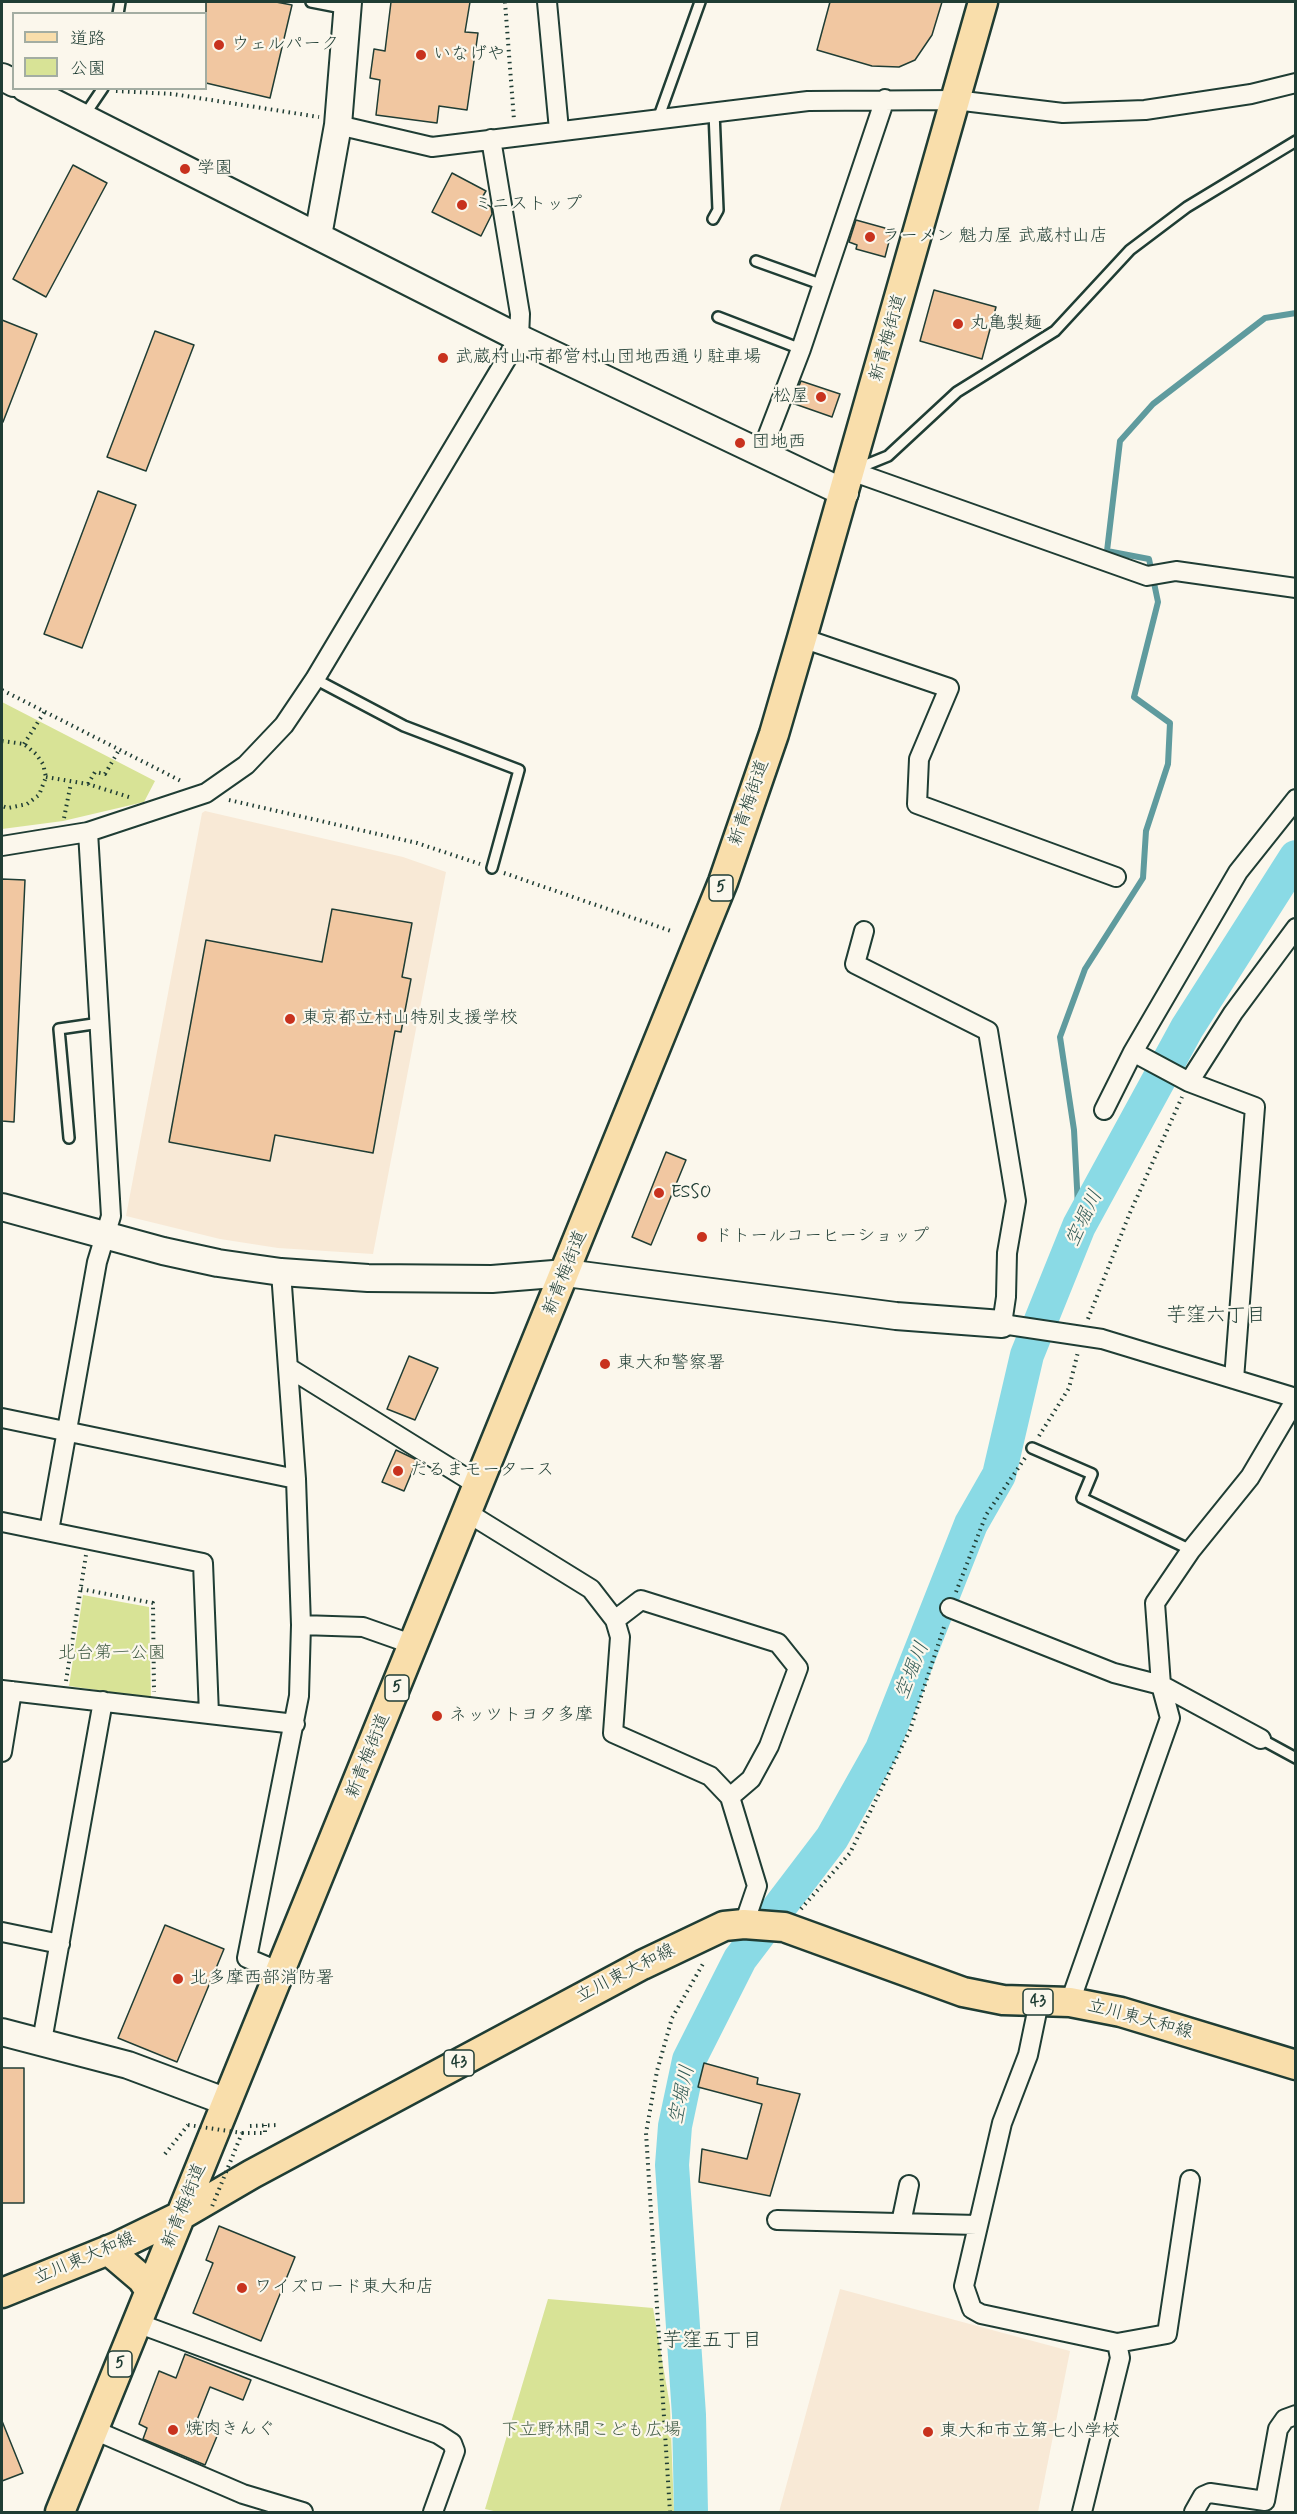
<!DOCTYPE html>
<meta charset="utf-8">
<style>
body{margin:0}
#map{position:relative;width:1297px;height:2514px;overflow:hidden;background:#fbf7ec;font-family:Mynerve,"Klee One",sans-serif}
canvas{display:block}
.frame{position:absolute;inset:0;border:3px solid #1f3d34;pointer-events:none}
.legend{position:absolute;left:12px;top:12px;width:195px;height:78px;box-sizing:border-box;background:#fbf7ec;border:2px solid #a3ada2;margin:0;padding:8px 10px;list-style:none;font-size:18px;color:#1f3d34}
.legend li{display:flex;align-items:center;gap:12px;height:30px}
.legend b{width:30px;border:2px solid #a3ada2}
</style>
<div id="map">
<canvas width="1297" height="2514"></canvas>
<div class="frame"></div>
<ul class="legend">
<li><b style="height:8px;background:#f9deab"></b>道路</li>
<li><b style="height:16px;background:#d8e396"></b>公園</li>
</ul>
</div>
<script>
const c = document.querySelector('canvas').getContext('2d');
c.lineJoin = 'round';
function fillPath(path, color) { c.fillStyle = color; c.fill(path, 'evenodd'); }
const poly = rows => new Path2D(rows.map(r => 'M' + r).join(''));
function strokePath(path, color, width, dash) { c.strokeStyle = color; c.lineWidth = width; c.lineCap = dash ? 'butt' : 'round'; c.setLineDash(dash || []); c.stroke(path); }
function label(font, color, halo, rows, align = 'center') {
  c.font = font + ' Mynerve,"Klee One",sans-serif'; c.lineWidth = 4.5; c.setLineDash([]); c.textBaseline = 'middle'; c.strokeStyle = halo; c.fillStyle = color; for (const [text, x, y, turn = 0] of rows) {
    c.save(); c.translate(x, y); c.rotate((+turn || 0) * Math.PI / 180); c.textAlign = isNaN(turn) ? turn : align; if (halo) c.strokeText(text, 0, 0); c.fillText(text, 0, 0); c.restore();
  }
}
fillPath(poly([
 [205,811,403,857,446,872,373,1254,278,1248,220,1239,126,1216,202,813],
 [840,2289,1070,2351,1038,2512,779,2512]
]), '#f8e9d6');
fillPath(poly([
 [2,702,155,781,144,802,63,821,2,829],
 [83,1595,149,1607,151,1698,69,1686],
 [548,2299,653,2308,670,2406,674,2512,498,2512,485,2509]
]), '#d8e396');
strokePath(poly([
 [1079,1226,1074,1130,1060,1037,1085,969,1143,878,1146,831,1168,764,1170,723,1134,697,1158,602,1149,559,1107,551,1120,441,1153,404,1265,318,1296,313]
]), '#5f9b9e', 6);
strokePath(poly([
 [691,2512,689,2415,672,2165,675,2126,689,2060,740,1959,832,1838,882,1749,971,1524,999,1475,1027,1355,1079,1226,1187,1028,1296,857]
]), '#8adae5', 34);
const building = poly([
 [206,2,276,2,292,5,270,98,206,83,206,2],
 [391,2,470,2,465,32,478,33,467,110,439,106,437,123,376,115,380,80,370,78,374,49,385,51,391,2],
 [830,2,942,2,932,35,915,60,899,67,872,66,817,50,830,2],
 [73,165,107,183,46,297,13,279,73,165],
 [452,173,486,191,480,201,491,207,492,214,481,236,432,212,452,173],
 [856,220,892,230,885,257,856,249,857,245,849,242,856,220],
 [934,290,996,307,982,359,920,341,934,290],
 [2,320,37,334,3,422,2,421,2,320],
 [155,331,194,345,146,471,107,457,155,331],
 [801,381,840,394,832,417,792,403,801,381],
 [98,491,136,505,82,648,44,634,98,491],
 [2,879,25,880,14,1122,2,1121,2,879],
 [332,909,412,923,402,977,411,979,401,1032,395,1031,373,1153,275,1135,270,1161,169,1142,206,940,322,962,332,909],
 [666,1152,686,1160,651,1245,632,1237,666,1152],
 [409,1356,438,1368,415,1420,387,1409,409,1356],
 [396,1450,417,1460,404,1491,382,1482,396,1450],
 [165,1925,224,1949,177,2062,118,2038,165,1925],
 [704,2063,758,2078,757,2084,800,2094,770,2196,699,2182,702,2149,747,2159,762,2104,698,2087,704,2063],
 [2,2068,24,2068,24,2203,2,2203,2,2068],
 [219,2226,295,2257,261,2341,193,2313,213,2263,206,2260,219,2226],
 [185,2354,251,2380,243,2400,210,2387,197,2420,220,2429,205,2465,143,2439,147,2428,139,2424,159,2371,176,2378,185,2354],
 [2,2421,23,2473,2,2481,2,2421]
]);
fillPath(building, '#f1c7a1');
strokePath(building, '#1f3d34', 1.5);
const lane = poly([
 [311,2,347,9],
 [118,14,120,2],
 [84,116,103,88],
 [658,119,700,2],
 [713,219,718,210,714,112],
 [756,261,823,285],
 [718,317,801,349],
 [856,469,888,456,957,392,1055,331,1130,250,1187,207,1296,141],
 [315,679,404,726,519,770,492,868],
 [69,1138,59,1029,100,1023],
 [1032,1448,1092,1474,1082,1498,1191,1550],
 [1261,1739,1296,1758]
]);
const street = poly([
 [547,2,559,130],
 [338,125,432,147,808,101,955,100,1063,113,1145,110,1251,94,1296,83],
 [761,453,801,349,885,99],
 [851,471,1147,576,1176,571,1296,588],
 [802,638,949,688,919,759,917,804,1116,877],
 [2,846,88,832,206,793,246,765,284,725,315,679,519,338,520,314,491,139],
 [864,931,855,964,988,1031,1016,1201,1007,1253,1006,1297,1002,1324,1102,1339,1296,1398],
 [1133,1052,1189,1082,1255,1107,1234,1379],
 [1189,1082,1233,1013,1296,928],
 [1104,1110,1133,1052,1238,872,1296,799],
 [289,1368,479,1486],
 [2,1418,296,1479],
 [468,1513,591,1589,615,1620,620,1637,613,1733,710,1776,730,1797,757,1886,744,1924],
 [2,1522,203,1563,209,1714,2,1690],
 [49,1531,97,1262,111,1216,88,832],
 [950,1608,1114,1673,1161,1685,1261,1739],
 [615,1620,641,1600,778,1643,798,1668,769,1746,751,1779,730,1797],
 [301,1625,363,1627,414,1645],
 [209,1714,295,1724],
 [2,1752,12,1691],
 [2,1932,60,1944],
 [280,1972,247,1958,299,1696,301,1625,296,1479,281,1272],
 [1039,2002,1028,2055,1002,2123,964,2286,972,2309,981,2314,1117,2343,1120,2358,1082,2512],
 [1070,2002,1170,1718,1161,1685,1155,1603,1191,1550,1250,1477,1296,1399],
 [42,2041,103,1701],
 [777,2220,977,2225],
 [901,2223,909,2185],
 [137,2323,438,2434,452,2443,455,2451,433,2512],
 [1117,2343,1167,2334,1190,2180],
 [94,2430,243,2494,303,2512],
 [1194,2512,1203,2496,1210,2493,1265,2501,1278,2429,1285,2419,1296,2415]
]);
const secondary = poly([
 [2,77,14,83],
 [25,88,519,338,845,493],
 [318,236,338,125,348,2],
 [2,1207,163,1251,218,1263,281,1272,368,1278,492,1279,566,1273,896,1316,1002,1324],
 [2,2032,128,2065,227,2102]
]);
const primary = poly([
 [108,2250,142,2279,150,2291],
 [2,2293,116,2247,180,2216,252,2174,642,1965,724,1926,744,1924,784,1927,963,1992,1003,2000,1070,2002,1121,2012,1296,2065],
 [60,2512,723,882,774,734,802,638,983,2]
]);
strokePath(lane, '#1f3d34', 14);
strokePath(street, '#1f3d34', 22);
strokePath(secondary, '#1f3d34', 30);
strokePath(primary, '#1f3d34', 33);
strokePath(poly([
 [505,2,514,120],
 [116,91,173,94,319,117],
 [2,690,183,782],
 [2,741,24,744,36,754,43,764,46,777,39,795,27,804,8,808,2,806],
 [24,744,45,711],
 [46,777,88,784,132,798],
 [88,784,95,772,105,774,119,750],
 [229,800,417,843,480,864],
 [64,818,71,783],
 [504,873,671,931],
 [1088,1319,1129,1215,1182,1097],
 [1039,1436,1069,1388,1078,1352],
 [81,1589,153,1603,154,1692],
 [956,1592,986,1515,1025,1458],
 [66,1681,86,1555],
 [801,1909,850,1853,910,1730,945,1624],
 [250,2126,279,2125],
 [242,2133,265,2133,265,2125],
 [165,2154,188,2125],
 [670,2512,646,2133,657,2071,672,2018,704,1962]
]), '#1f3d34', 4, [1.5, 4.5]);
strokePath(lane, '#fbf7ec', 9);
strokePath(street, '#fbf7ec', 18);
strokePath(secondary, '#fbf7ec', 26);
strokePath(primary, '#f9deab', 28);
strokePath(poly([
 [188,2125,242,2133,211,2209]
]), '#1f3d34', 4, [1.5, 4.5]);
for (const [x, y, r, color] of [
 [219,45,6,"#c8321e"],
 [421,55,6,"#c8321e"],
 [185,169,6,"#c8321e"],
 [462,205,6,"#c8321e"],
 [870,237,6,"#c8321e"],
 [958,324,6,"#c8321e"],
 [443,358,6,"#c8321e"],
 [821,397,6,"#c8321e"],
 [740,443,6,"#c8321e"],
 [290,1019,6,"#c8321e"],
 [659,1193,6,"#c8321e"],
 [702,1237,6,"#c8321e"],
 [605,1364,6,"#c8321e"],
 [398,1471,6,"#c8321e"],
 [437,1716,6,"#c8321e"],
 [178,1979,6,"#c8321e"],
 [242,2288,6,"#c8321e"],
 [173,2430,6,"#c8321e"],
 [928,2432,6,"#c8321e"]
]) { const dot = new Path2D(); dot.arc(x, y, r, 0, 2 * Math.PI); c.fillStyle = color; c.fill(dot); strokePath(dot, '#fbf7ec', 2); }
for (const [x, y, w] of [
 [721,888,24],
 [397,1688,24],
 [1038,2002,30],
 [459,2063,30],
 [120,2364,24]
]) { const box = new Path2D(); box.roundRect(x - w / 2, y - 13, w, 26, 4.5); c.fillStyle = '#fbf7ec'; c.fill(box); strokePath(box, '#1f3d34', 1.5); }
label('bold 16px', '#1f3d34', null, [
 ["5",721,888],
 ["5",397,1688],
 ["43",1038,2002],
 ["43",459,2063],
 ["5",120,2364]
]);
label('18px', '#1f3d34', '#fbf7ec', [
 ["ウェルパーク",231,45],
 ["いなげや",433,55],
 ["学園",197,169],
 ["ミニストップ",474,205],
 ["ラーメン 魁力屋 武蔵村山店",882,237],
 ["丸亀製麺",970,324],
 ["武蔵村山市都営村山団地西通り駐車場",455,358],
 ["松屋",809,397,"right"],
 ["団地西",752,443],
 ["東京都立村山特別支援学校",302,1019],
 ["ESSO",671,1193],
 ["ドトールコーヒーショップ",714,1237],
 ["東大和警察署",617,1364],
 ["だるまモータース",410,1471],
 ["ネッツトヨタ多摩",449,1716],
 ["北多摩西部消防署",190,1979],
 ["ワイズロード東大和店",254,2288],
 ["焼肉きんぐ",185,2430],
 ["東大和市立第七小学校",940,2432]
], 'left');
label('18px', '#1f3d34', '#fbf7ec', [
 ["新青梅街道",889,338,-74],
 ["新青梅街道",750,803,-71],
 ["新青梅街道",566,1273,-68],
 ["新青梅街道",369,1756,-68],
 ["立川東大和線",626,1974,-27],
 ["立川東大和線",1140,2020,15],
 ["新青梅街道",185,2206,-68],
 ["立川東大和線",85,2259,-23]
]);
label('18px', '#445e48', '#fbf7ec', [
 ["北台第一公園",112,1654],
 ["下立野林間こども広場",591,2431]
]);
label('italic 20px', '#345c57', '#fbf7ec', [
 ["空堀川",1085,1219,-64],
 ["空堀川",913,1671,-68],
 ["空堀川",683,2095,-78]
]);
label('20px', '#1f3d34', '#fbf7ec', [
 ["芋窪六丁目",1216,1317],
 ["芋窪五丁目",712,2342]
]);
</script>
